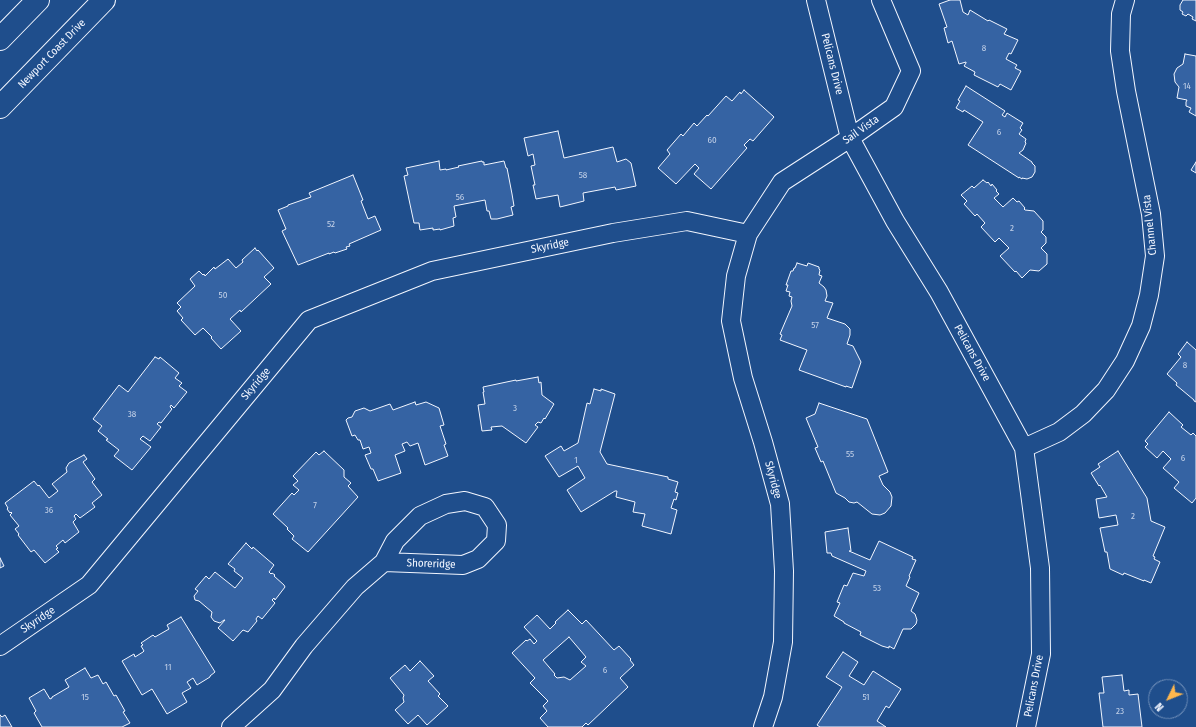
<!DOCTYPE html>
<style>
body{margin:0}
#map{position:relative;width:1196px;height:727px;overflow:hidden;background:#1f4e8c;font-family:"Fira Sans Condensed",sans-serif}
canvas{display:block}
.north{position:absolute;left:1148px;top:679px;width:40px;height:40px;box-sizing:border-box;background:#1f4e8c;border:1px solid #7391ba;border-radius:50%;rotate:227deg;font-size:11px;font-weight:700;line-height:16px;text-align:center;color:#f2f6ff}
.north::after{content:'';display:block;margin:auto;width:14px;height:18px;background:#ffb74d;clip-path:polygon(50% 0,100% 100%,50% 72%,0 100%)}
</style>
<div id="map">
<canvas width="1196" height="727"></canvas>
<div class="north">N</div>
</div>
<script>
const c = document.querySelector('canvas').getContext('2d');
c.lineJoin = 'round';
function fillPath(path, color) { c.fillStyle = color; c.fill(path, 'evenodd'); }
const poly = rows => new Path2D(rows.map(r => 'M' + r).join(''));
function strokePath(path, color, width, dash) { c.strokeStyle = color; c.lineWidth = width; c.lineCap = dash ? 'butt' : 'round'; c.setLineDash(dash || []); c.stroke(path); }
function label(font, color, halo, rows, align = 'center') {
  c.font = font + ' "Fira Sans Condensed",sans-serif'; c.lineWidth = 3; c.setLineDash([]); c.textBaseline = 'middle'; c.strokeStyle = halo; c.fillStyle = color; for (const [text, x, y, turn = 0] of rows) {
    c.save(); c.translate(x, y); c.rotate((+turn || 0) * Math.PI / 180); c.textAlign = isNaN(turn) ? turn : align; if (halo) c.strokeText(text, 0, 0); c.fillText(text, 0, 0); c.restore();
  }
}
const building = poly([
 [950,0,960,0,963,12,968,15,970,10,988,21,989,20,1007,29,1004,34,1018,40,1011,54,1009,53,1006,59,1017,65,1015,68,1021,71,1011,90,1000,84,998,87,974,75,975,72,964,66,966,63,966,62,959,64,952,41,948,43,944,28,947,27,939,4,950,0],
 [1183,0,1196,0,1196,21,1192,19,1193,17,1188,14,1186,16,1182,14,1183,12,1180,10,1180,5,1183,0],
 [1185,54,1196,56,1196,116,1189,112,1191,108,1186,106,1186,102,1187,100,1177,98,1179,87,1175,82,1174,74,1177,68,1183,64,1185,54],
 [966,86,1005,111,1002,115,1005,117,1007,113,1023,123,1020,128,1022,130,1019,134,1026,139,1025,142,1026,143,1023,150,1019,153,1032,162,1032,163,1035,166,1035,172,1032,177,1027,179,1022,178,1022,179,1019,177,1019,178,968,145,983,122,964,110,963,112,956,108,960,101,958,100,966,86],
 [744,90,774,117,753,141,750,139,744,145,747,148,711,189,694,174,699,168,695,164,676,184,658,168,670,154,667,150,681,134,683,136,694,123,697,126,707,115,708,116,726,96,732,101,740,92,741,94,744,90],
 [558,131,564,158,613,147,617,162,626,159,631,163,636,186,616,190,615,187,583,193,584,201,560,207,558,195,536,199,533,185,535,185,531,166,535,165,533,154,528,156,524,138,558,131],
 [439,161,440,170,446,169,446,170,459,167,458,166,482,161,482,162,484,162,484,165,504,161,506,168,507,168,512,194,514,206,511,207,513,215,497,219,491,219,489,211,487,211,485,200,454,206,456,217,453,218,454,226,440,230,440,229,433,230,433,228,420,230,419,223,414,223,404,176,408,175,406,168,439,161],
 [1196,162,1196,173,1191,170,1196,162],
 [353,175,363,200,361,201,368,219,375,216,381,230,349,244,350,246,346,247,347,249,335,253,334,252,329,254,329,253,298,265,282,231,286,229,278,210,288,206,288,205,311,197,309,193,353,175],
 [983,180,987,183,988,182,991,186,992,184,997,190,996,191,999,194,994,198,1003,207,1013,198,1017,202,1019,201,1025,208,1024,209,1025,210,1034,211,1043,221,1043,230,1041,232,1046,237,1046,243,1041,248,1047,254,1047,264,1039,271,1030,270,1022,278,1016,271,1015,272,1000,256,1009,248,999,238,995,242,981,227,985,223,977,214,975,216,964,204,967,201,961,195,972,186,974,188,983,180],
 [255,248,257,251,258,250,274,268,264,277,271,284,241,312,240,310,230,319,241,331,221,349,211,338,212,337,203,328,195,335,181,320,183,318,177,311,181,307,177,303,195,286,190,279,199,271,203,275,204,274,205,276,214,267,215,269,228,259,236,268,243,262,242,260,255,248],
 [797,263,807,266,808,263,819,267,819,269,820,270,819,275,822,276,819,283,824,287,826,290,827,296,825,301,833,303,827,318,845,324,850,329,850,335,847,344,853,346,861,362,852,388,846,386,846,387,799,370,807,350,780,340,782,335,780,334,792,306,791,301,792,297,789,296,790,292,786,291,788,285,786,285,791,271,793,271,794,268,795,268,797,263],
 [1187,342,1196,350,1196,402,1194,401,1194,400,1176,385,1177,383,1167,374,1181,357,1178,354,1187,342],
 [155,357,159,359,160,357,179,373,175,378,182,383,179,386,187,392,174,408,171,405,170,407,172,409,161,423,159,422,157,424,161,427,150,441,143,436,140,439,151,447,132,470,114,456,119,450,106,440,108,439,98,431,102,426,93,419,119,385,128,392,155,357],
 [538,377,539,383,541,382,542,395,554,404,545,419,544,418,541,423,538,422,535,425,538,427,526,443,502,426,491,427,492,430,482,431,478,405,485,404,483,392,484,392,483,387,516,380,516,381,538,377],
 [594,389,601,391,601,389,615,394,600,452,607,464,668,477,668,479,678,482,675,492,678,493,676,500,674,499,671,508,677,510,671,534,642,526,645,514,633,512,635,502,616,497,617,491,615,491,581,512,567,490,585,478,578,466,559,477,545,456,561,446,564,451,578,443,587,403,590,404,594,389],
 [415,402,416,405,426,402,439,408,444,425,440,426,446,444,444,445,448,456,425,465,418,443,410,446,407,442,402,444,405,451,395,455,401,473,378,481,373,469,371,469,365,455,371,453,369,447,363,449,360,440,358,440,355,435,352,436,346,420,348,418,352,417,355,411,364,408,370,411,390,404,393,410,415,402],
 [819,403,867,419,888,472,879,476,883,485,890,492,892,497,891,506,885,513,880,515,872,514,857,502,854,503,849,502,845,498,836,493,823,461,821,462,815,448,818,447,806,418,815,414,819,403],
 [1169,412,1183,425,1181,427,1191,435,1193,433,1196,436,1196,498,1192,503,1174,488,1179,482,1163,468,1171,459,1163,451,1157,458,1145,447,1148,444,1145,441,1169,412],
 [324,451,344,470,344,477,351,483,348,486,358,497,308,552,292,539,294,536,287,529,288,528,273,514,292,493,294,495,299,490,293,485,298,481,293,476,316,452,319,455,324,451],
 [1118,451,1147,498,1151,521,1165,527,1153,556,1155,557,1154,559,1160,562,1151,583,1144,580,1144,581,1124,573,1123,575,1110,569,1107,552,1105,552,1100,528,1118,525,1116,515,1099,518,1096,499,1107,497,1100,485,1099,486,1091,473,1100,467,1098,464,1118,451],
 [84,455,87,459,83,462,95,479,92,482,102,495,92,503,95,507,80,518,76,514,74,516,76,519,73,522,79,532,65,543,63,540,56,546,58,548,56,549,59,552,45,563,34,550,31,552,18,535,19,534,15,529,19,526,10,515,12,513,11,512,10,513,7,509,8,508,5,503,34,481,38,486,39,485,49,498,58,491,52,484,67,472,66,468,69,463,84,455],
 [848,528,851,551,849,551,870,560,879,541,913,557,912,559,916,560,909,576,910,577,906,586,919,593,911,611,915,614,917,620,916,624,911,629,903,629,894,649,889,646,889,648,882,646,860,635,861,632,844,623,844,622,834,616,840,603,837,602,844,585,847,586,853,573,864,576,866,571,832,556,831,553,827,553,825,532,848,528],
 [246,543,252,549,253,547,274,565,269,572,271,574,272,573,275,575,274,576,284,585,285,587,275,600,274,598,272,600,275,603,262,619,258,616,256,619,257,621,248,632,243,630,233,641,218,628,225,620,224,620,220,623,214,621,211,617,212,612,199,601,195,600,194,596,198,591,195,589,206,576,209,579,215,572,235,588,243,578,234,571,235,569,228,564,246,543],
 [0,558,4,566,0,568,0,558],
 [568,610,582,624,586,620,614,650,619,646,631,659,630,660,634,665,620,678,628,687,588,725,586,723,582,727,548,727,540,718,547,711,543,706,548,701,530,683,535,678,512,653,526,640,527,641,530,639,534,644,537,641,524,627,537,615,550,629,556,623,555,622,568,610],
 [569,637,586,657,581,662,586,666,570,680,564,677,557,678,554,675,555,674,543,660,569,637],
 [181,617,215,672,210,676,210,677,197,685,193,678,187,682,191,688,182,693,187,702,167,714,152,689,142,695,122,661,134,654,135,657,143,652,144,651,141,646,143,645,141,643,153,635,155,637,169,629,167,625,181,617],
 [843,652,858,662,849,676,864,685,873,671,901,689,889,708,886,706,877,721,886,727,820,727,817,725,842,687,826,677,843,652],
 [420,661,434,676,428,681,440,694,438,696,448,706,427,725,418,715,408,724,395,710,404,702,403,698,404,695,390,678,405,665,410,671,420,661],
 [85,668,91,678,98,675,103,684,106,682,114,696,116,695,125,711,123,712,130,723,122,727,42,727,34,713,36,711,29,698,44,689,50,699,52,698,52,697,69,687,65,680,85,668],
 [1122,675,1124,691,1129,690,1129,695,1138,694,1142,727,1103,727,1099,693,1104,693,1102,677,1122,675],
 [0,715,2,717,5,715,12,727,0,727,0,715]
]);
fillPath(building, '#3563a3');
strokePath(building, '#f2f6ff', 1);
const minor = poly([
 [816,0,850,138,895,221,939,292,1024,448,1040,568,1041,654,1026,727],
 [1024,448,1059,432,1083,414,1106,390,1125,361,1141,326,1149,295,1155,256,1151,214,1126,91,1120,51,1121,14,1125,0],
 [0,646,89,585,309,320,432,271,613,233,687,221,748,234],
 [231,727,272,690,304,646,355,587,384,562,395,541,420,516,446,504,465,501,485,507,497,525,496,541,478,559,463,565,384,562],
 [763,727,773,697,783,642,784,571,780,504,763,442,743,378,731,321,736,276,748,234,782,182,850,138,894,107,911,71,881,0]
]);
const primary = poly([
 [0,39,38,0],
 [0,107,104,0]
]);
strokePath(minor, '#f2f6ff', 20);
strokePath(primary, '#f2f6ff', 24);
strokePath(minor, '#1f4e8c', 18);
strokePath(primary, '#1f4e8c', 22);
label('9px', '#c3d1e8', null, [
 ["8",984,48],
 ["14",1187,86],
 ["6",999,132],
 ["60",712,140],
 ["58",583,175],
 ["56",460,197],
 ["52",331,224],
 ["2",1012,228],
 ["50",223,295],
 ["57",815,325],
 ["8",1185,365],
 ["3",515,408],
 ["38",132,414],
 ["55",850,454],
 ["6",1183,458],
 ["1",576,460],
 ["7",315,505],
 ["36",49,510],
 ["2",1133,516],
 ["53",877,588],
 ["11",168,667],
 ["6",605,670],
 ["15",85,697],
 ["51",866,697],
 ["23",1120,711]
]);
label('11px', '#f2f6ff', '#1f4e8c', [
 ["Newport Coast Drive",52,54,-46],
 ["Pelicans Drive",832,64,76],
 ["Sail Vista",861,130,-35],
 ["Channel Vista",1150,225,-96],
 ["Skyridge",550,246,-12],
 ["Pelicans Drive",972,353,61],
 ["Skyridge",256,384,-50],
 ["Skyridge",773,480,75],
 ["Shoreridge",431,564,2],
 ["Skyridge",38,620,-34],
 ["Pelicans Drive",1034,686,-79]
]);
</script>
